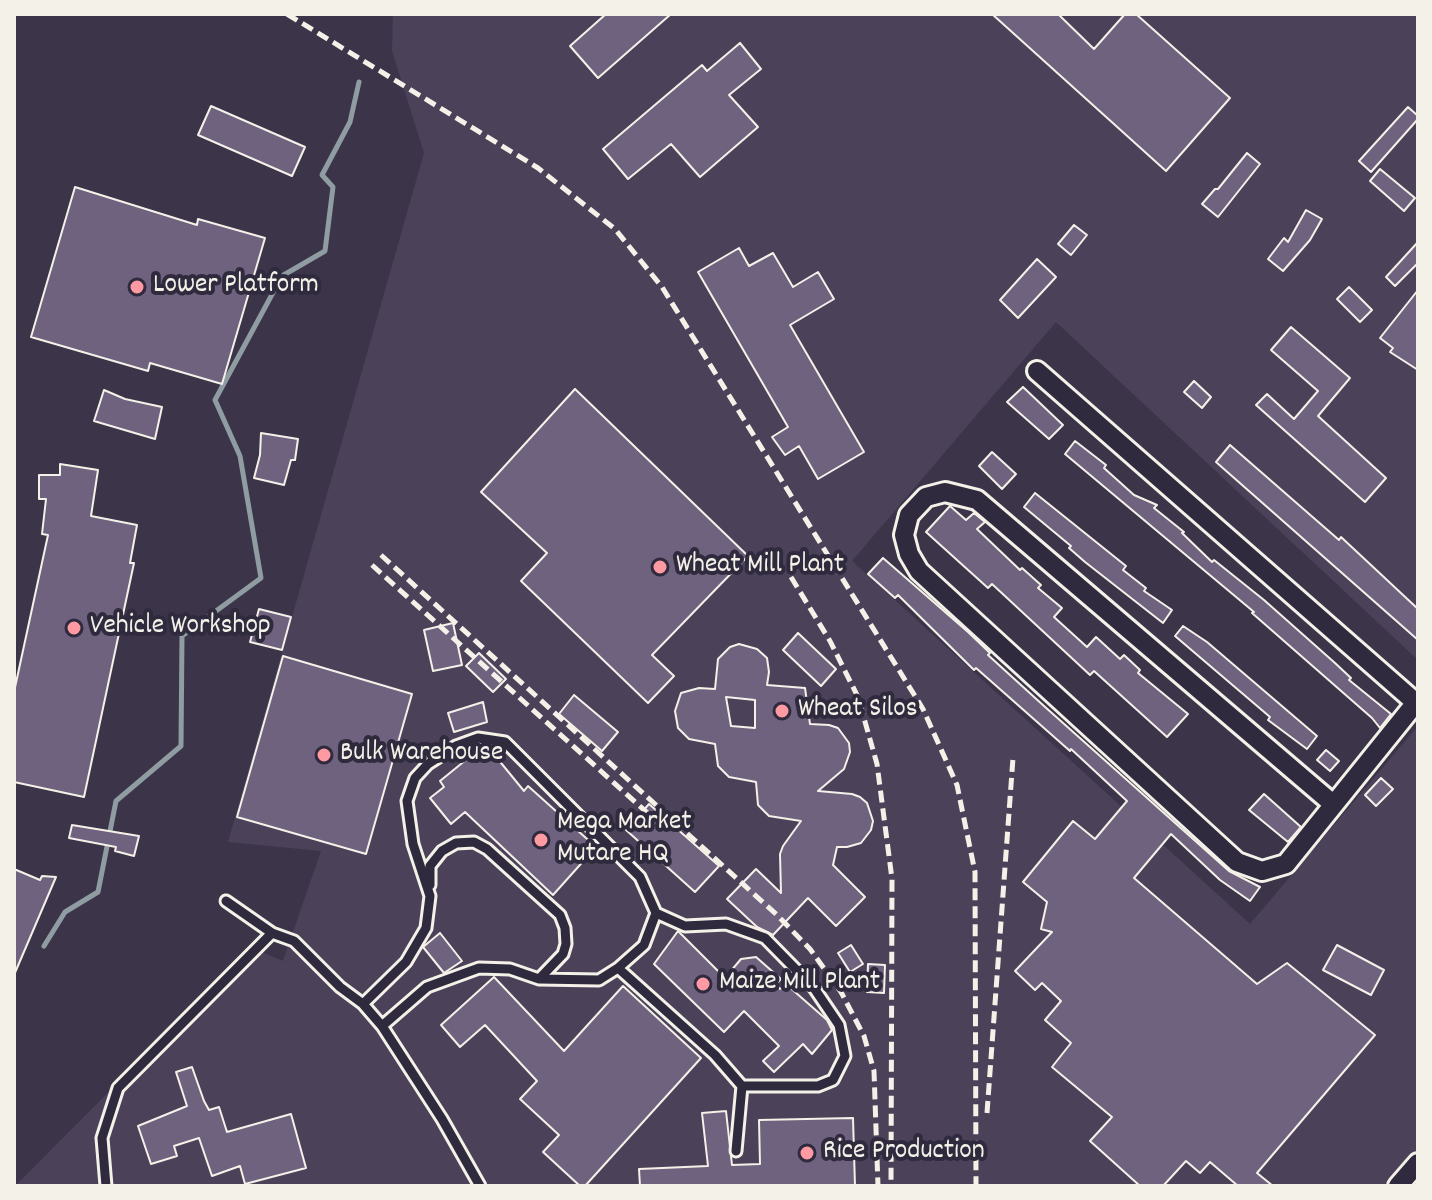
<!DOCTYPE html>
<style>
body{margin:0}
#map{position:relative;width:1432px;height:1200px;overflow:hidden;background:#3c354a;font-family:Dekko,sans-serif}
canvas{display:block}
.frame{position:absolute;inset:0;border:16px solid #f4f1e8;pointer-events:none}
</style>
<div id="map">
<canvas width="1432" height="1200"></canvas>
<div class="frame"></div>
</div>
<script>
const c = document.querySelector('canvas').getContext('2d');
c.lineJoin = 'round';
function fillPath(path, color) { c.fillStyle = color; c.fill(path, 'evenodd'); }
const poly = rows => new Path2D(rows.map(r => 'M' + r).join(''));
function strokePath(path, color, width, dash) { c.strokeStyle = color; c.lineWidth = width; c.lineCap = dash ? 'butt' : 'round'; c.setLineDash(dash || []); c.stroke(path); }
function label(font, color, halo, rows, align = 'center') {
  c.font = font + ' Dekko,sans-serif'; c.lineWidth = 8; c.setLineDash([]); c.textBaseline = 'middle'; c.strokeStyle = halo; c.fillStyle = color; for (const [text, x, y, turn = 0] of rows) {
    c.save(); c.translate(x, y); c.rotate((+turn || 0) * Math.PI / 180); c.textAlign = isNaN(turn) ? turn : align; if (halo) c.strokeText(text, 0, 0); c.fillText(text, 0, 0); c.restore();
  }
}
fillPath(poly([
 [393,14,1418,14,1418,660,1056,322,852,561,1250,924,1418,726,1418,1186,15,1186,252,948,283,961,321,851,228,842,424,153,392,51]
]), '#4b425a');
strokePath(poly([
 [44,946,65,912,98,892,116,801,181,746,182,636,261,578,240,456,215,400,282,276,325,251,333,187,322,175,350,122,359,82]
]), '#8f9ca2', 5);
const building = poly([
 [606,14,671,14,598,78,570,46,606,14],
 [992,14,1058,14,1094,49,1125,14,1136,14,1230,98,1166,171,992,14],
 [740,43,761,69,729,95,758,127,700,177,671,144,628,179,603,149,702,65,707,71,740,43],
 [211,106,305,147,292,176,198,135,211,106],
 [1408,107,1418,116,1418,119,1371,172,1359,161,1408,107],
 [1247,153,1260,164,1218,217,1202,204,1215,189,1218,189,1247,153],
 [1380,169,1415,198,1404,211,1370,181,1380,169],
 [75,187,197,225,198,219,265,238,222,384,150,363,148,371,31,337,75,187],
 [1306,210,1322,219,1310,240,1283,271,1268,259,1284,238,1288,242,1306,210],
 [1074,225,1087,235,1071,255,1058,244,1074,225],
 [1418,242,1418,263,1395,286,1386,277,1418,242],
 [739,248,749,266,773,253,793,287,818,272,834,299,790,325,864,452,818,479,799,446,785,455,772,437,788,427,698,272,739,248],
 [1037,259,1056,277,1018,318,1000,300,1037,259],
 [1349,287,1372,310,1360,322,1337,299,1349,287],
 [1418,290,1418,370,1390,352,1393,348,1380,338,1418,290],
 [1291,327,1350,378,1318,416,1386,478,1365,502,1256,405,1267,394,1294,419,1318,391,1271,350,1291,327],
 [1194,381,1211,397,1202,408,1184,392,1194,381],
 [1023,387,1063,425,1049,439,1007,402,1023,387],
 [575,389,748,556,652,655,674,676,648,703,521,581,547,553,481,492,575,389],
 [104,390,125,399,162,407,155,439,94,421,104,390],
 [261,433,298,439,295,460,291,460,284,485,254,478,260,455,261,433],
 [1075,441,1106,465,1104,468,1134,495,1157,505,1154,508,1184,532,1182,533,1212,562,1214,560,1264,600,1335,663,1351,678,1349,680,1391,714,1380,728,1372,718,1252,613,1254,612,1065,454,1075,441],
 [1230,445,1339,540,1341,537,1418,609,1418,640,1216,462,1230,445],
 [992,452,1016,474,1002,489,979,466,992,452],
 [60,464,98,470,91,516,137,525,130,563,134,563,84,797,14,782,14,692,48,535,42,534,46,499,39,499,39,475,60,475,60,464],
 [1035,493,1126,566,1123,570,1146,588,1144,591,1172,610,1163,623,1085,562,1069,548,1071,546,1024,507,1035,493],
 [950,506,966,520,974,513,985,522,977,529,1020,570,1022,568,1041,585,1038,588,1062,608,1054,617,1087,647,1096,637,1120,659,1124,655,1140,670,1138,673,1188,714,1167,737,1094,671,1090,675,992,584,988,588,926,532,950,506],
 [883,558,968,632,990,653,988,655,1044,706,1229,871,1260,887,1250,901,1220,880,1171,834,1134,878,1257,984,1287,963,1375,1035,1257,1173,1273,1186,1238,1186,1210,1162,1200,1173,1186,1161,1163,1186,1140,1186,1090,1141,1112,1117,1052,1067,1071,1043,1045,1020,1061,1001,1042,983,1035,990,1015,971,1052,932,1041,929,1047,902,1023,882,1073,821,1095,839,1127,801,1071,749,1070,751,976,668,974,670,898,595,895,598,868,574,883,558],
 [259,609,291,617,282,650,250,642,259,609],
 [453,623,462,665,433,671,424,630,453,623],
 [1183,626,1207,642,1317,736,1307,749,1268,720,1270,717,1175,636,1183,626],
 [798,633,836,669,821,686,783,650,798,633],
 [739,644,757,649,767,658,769,672,767,685,805,688,810,724,829,725,838,728,849,743,850,752,844,769,818,791,852,794,860,797,867,803,873,821,871,830,861,843,847,847,837,847,833,865,865,897,836,926,808,898,773,935,757,927,727,899,756,869,781,893,780,854,783,846,801,821,769,816,758,805,756,782,729,777,718,766,715,744,689,739,678,728,675,711,681,693,699,688,715,689,718,659,730,647,739,644],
 [726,697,755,700,755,728,731,726,726,697],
 [479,653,506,679,493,692,466,666,479,653],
 [283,656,412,694,366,854,237,817,283,656],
 [574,695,618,732,602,751,559,714,574,695],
 [483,702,487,722,454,732,448,713,483,702],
 [483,746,488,747,524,791,528,786,596,847,553,895,465,812,451,824,430,798,444,787,440,781,483,746],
 [1326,750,1339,761,1330,771,1317,760,1326,750],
 [1381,778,1393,789,1376,806,1365,795,1381,778],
 [1264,794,1301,827,1288,842,1249,810,1264,794],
 [649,804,719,866,695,892,626,830,649,804],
 [72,825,139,836,134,856,115,851,116,847,69,838,72,825],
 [14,869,40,880,42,876,56,877,14,975,14,869],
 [678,931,725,978,741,959,756,957,781,979,776,984,780,989,787,985,827,1020,832,1030,812,1054,803,1044,774,1072,763,1061,779,1046,744,1011,724,1032,654,964,678,931],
 [440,933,462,961,444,973,423,947,440,933],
 [851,945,863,964,850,972,838,953,851,945],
 [1337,945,1384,970,1371,995,1323,970,1337,945],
 [868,964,885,965,884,993,867,992,868,964],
 [494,977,564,1051,623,986,701,1058,585,1186,580,1186,543,1152,559,1135,520,1099,537,1081,485,1025,460,1047,441,1025,494,977],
 [192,1067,204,1101,209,1110,219,1107,227,1132,291,1114,306,1168,245,1184,240,1166,212,1176,199,1138,174,1146,177,1156,151,1164,138,1126,187,1106,176,1072,192,1067],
 [726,1111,732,1165,760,1164,759,1120,853,1118,855,1186,640,1186,639,1169,708,1166,702,1113,726,1111]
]);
fillPath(building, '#6f627f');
strokePath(building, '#f4f1e8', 2);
const service = poly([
 [430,885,430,866,442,851,456,843,474,842,487,849,560,915,565,928,566,944,563,954,539,979],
 [226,901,272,933,294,941,340,987,363,1004,382,1026,442,1119,480,1186],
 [656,913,685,926,726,924,765,938,814,988,839,1025,845,1056,833,1080,818,1086,742,1086],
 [618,968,715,1055,742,1086,736,1151],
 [363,1004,406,962,426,928,430,896,413,844,407,801,415,778,428,764,456,746,478,738,505,742,640,877,656,913,644,945,618,968,599,980,539,979,510,969,479,968,427,987,382,1026],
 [106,1186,102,1138,118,1088,272,933]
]);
const minor = poly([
 [1037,371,1415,702],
 [1333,804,977,500,945,492,926,497,909,515,904,535,909,554,919,571,1237,862,1262,871,1286,864,1418,700],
 [1398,1186,1418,1163]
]);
strokePath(service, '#f4f1e8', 15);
strokePath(minor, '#f4f1e8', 24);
strokePath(service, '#2f2a3d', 9);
strokePath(minor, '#2f2a3d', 18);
strokePath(poly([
 [287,14,538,168,615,229,662,287,923,709,957,785,975,872,976,1186],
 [381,555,777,915,810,949,841,992,864,1036,874,1071,878,1186],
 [372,565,663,827],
 [791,577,830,641,858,697,877,764,892,879,891,1186],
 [987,1113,1013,758]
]), '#f4f1e8', 5, [12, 6]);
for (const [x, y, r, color] of [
 [137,287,8,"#ff9aa2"],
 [660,567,8,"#ff9aa2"],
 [74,628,8,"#ff9aa2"],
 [782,711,8,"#ff9aa2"],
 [324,755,8,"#ff9aa2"],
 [541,840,8,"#ff9aa2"],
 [703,984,8,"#ff9aa2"],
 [807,1153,8,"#ff9aa2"]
]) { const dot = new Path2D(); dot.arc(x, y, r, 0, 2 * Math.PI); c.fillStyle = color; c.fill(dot); strokePath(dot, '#2f2a3d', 3); }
label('28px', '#f4f1e8', '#2f2a3d', [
 ["Lower Platform",153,287],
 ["Wheat Mill Plant",676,567],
 ["Vehicle Workshop",90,628],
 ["Wheat Silos",798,711],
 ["Bulk Warehouse",340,755],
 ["Mega Market",557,824],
 ["Mutare HQ",557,856],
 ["Maize Mill Plant",719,984],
 ["Rice Production",823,1153]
], 'left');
</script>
